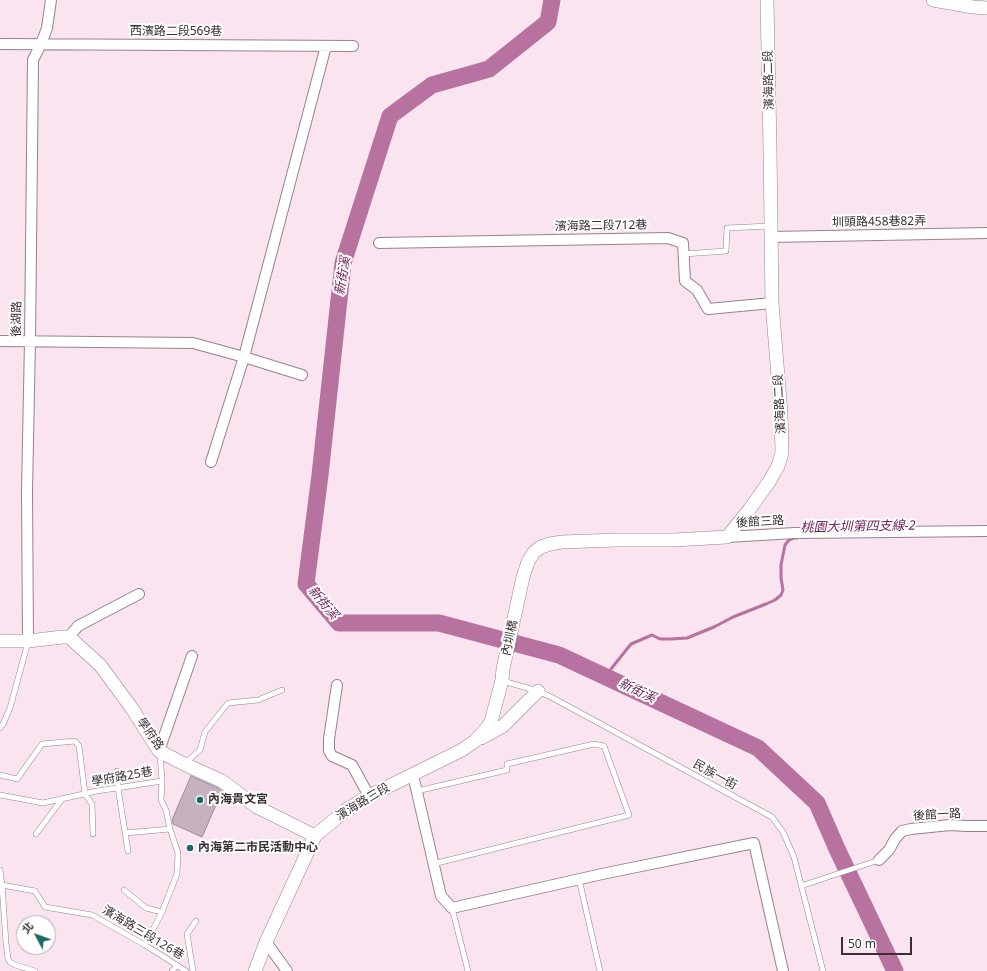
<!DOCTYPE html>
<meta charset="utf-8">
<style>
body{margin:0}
#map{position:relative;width:987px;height:971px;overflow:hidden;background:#f9e4f0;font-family:"Noto Sans","Noto Sans TC",sans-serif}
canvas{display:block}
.north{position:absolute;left:16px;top:915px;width:40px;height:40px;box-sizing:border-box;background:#fff;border:1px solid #afacae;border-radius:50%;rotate:311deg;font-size:11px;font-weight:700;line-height:16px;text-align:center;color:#383035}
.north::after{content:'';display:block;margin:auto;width:14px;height:18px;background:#1a6764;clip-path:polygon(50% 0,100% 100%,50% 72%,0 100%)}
.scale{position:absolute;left:841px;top:937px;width:71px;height:18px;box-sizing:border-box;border:2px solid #383035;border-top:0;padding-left:5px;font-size:12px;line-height:14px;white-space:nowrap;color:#383035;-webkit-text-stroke:3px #fff;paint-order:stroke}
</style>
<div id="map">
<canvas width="987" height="971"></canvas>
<div class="north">北</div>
<div class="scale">50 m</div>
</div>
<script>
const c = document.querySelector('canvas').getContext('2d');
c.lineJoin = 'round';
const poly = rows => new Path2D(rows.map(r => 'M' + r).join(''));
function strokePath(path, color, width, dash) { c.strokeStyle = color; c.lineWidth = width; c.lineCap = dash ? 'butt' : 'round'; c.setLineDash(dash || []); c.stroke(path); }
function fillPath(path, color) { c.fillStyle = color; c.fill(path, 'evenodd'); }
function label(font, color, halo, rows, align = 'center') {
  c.font = font + ' "Noto Sans","Noto Sans TC",sans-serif'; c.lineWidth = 4; c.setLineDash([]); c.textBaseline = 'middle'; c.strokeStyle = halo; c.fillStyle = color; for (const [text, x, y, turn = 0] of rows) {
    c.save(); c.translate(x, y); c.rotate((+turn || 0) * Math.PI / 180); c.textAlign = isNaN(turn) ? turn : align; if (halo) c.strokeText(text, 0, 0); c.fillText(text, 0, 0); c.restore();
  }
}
strokePath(poly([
 [611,669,631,644,652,635,660,639,671,639,687,638,714,627,733,617,766,604,775,600,781,595,783,590,781,578,781,565,785,545,789,540,794,538,797,538]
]), '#b7729f', 3);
strokePath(poly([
 [552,0,548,22,489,69,432,85,390,116,343,263,320,475,306,584,339,623,439,623,559,655,758,748,817,803,837,849,895,971]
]), '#b7729f', 17);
const building = poly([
 [191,776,218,788,222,791,202,837,173,824,172,820,191,776]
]);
fillPath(building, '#c6b2be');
strokePath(building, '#9d8995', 1);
const service = poly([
 [684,254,726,251,727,228,770,226],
 [503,681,538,691,551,697,772,817,783,832,794,857,823,971],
 [0,728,3,724,10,708,28,642],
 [185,763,200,750,205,732,228,703,258,700,282,690],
 [117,771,118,788,128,851],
 [0,775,17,779,42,744,75,741,79,746,85,794,92,804,93,834],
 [417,791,507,770,507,764,594,744,604,746,629,815,433,864],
 [0,795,43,803,97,791,162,781],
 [125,833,170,829],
 [36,834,62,799],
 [0,870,2,885,6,943,8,959,10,962,15,965,35,971],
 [579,879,600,971],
 [2,885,35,891,45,907,92,915,145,945,186,971],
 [801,886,879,860],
 [124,890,146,908,162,912],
 [452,908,468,971],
 [145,945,162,912,177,874,178,853,170,829,166,810,161,800,162,781,160,754],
 [172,971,177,965],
 [193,971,187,934,196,921]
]);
const minor = poly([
 [0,44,353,46],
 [771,237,987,233],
 [379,243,668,238,683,243,685,281,697,290,708,309,772,303],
 [0,341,193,343,244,357,302,375],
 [211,462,244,357,326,46],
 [727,537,795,533,987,531],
 [69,637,78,626,139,594],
 [28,641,27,491,30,341,33,60,41,44,47,28,51,0],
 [337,685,329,739,329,751,332,756,352,765,369,796],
 [159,751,192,656],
 [413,775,441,896,452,908,602,874,754,843,783,971],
 [879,860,889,850,895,839,902,831,911,829,950,825,966,826,987,826],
 [266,942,287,971]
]);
const tertiary = poly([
 [933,0,973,7,987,8],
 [0,641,28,641,63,637,69,637,100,665,131,707,159,751,184,764,222,781,257,807,315,836],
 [481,738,503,726,538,691],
 [255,971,266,942,315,836,346,810,369,796,462,750,475,741,486,729,491,722,502,680,503,669,523,577,528,562,534,552,541,547,550,544,562,542,617,540,673,540,727,537,749,510,769,482,778,466,782,453,781,413,772,303,770,148,767,0]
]);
strokePath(service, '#96828e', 6);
strokePath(minor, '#96828e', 12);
strokePath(tertiary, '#96828e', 14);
strokePath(service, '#fff', 5);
strokePath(minor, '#fff', 10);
strokePath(tertiary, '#fff', 13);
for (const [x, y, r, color] of [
 [200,800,4,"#1a6764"],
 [190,848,4,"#1a6764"]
]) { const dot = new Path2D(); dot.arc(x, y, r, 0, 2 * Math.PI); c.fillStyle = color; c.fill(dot); strokePath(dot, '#fff', 1.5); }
label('12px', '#383035', '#fff', [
 ["西濱路二段569巷",176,32],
 ["濱海路二段",769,80,-91],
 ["圳頭路458巷82弄",879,222,-1],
 ["濱海路二段712巷",601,226,-1],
 ["後湖路",17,319,-89],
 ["濱海路二段",780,404,-93],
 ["後館三路",760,522,-3],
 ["內圳橋",510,638,-78],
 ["學府路",150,734,55],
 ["民族一街",715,775,29],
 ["學府路25巷",122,777,-10],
 ["濱海路三段",363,802,-31],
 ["後館一路",937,815,-3],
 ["濱海路三段126巷",143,933,31]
]);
label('bold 12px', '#383035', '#fff', [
 ["內海貴文宮",208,800],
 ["內海第二市民活動中心",198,848]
], 'left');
label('italic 13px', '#6f1b57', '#fff', [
 ["新街溪",343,276,-80],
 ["桃園大圳第四支線-2",858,527,-1],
 ["新街溪",323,603,50],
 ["新街溪",637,691,25]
]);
</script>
